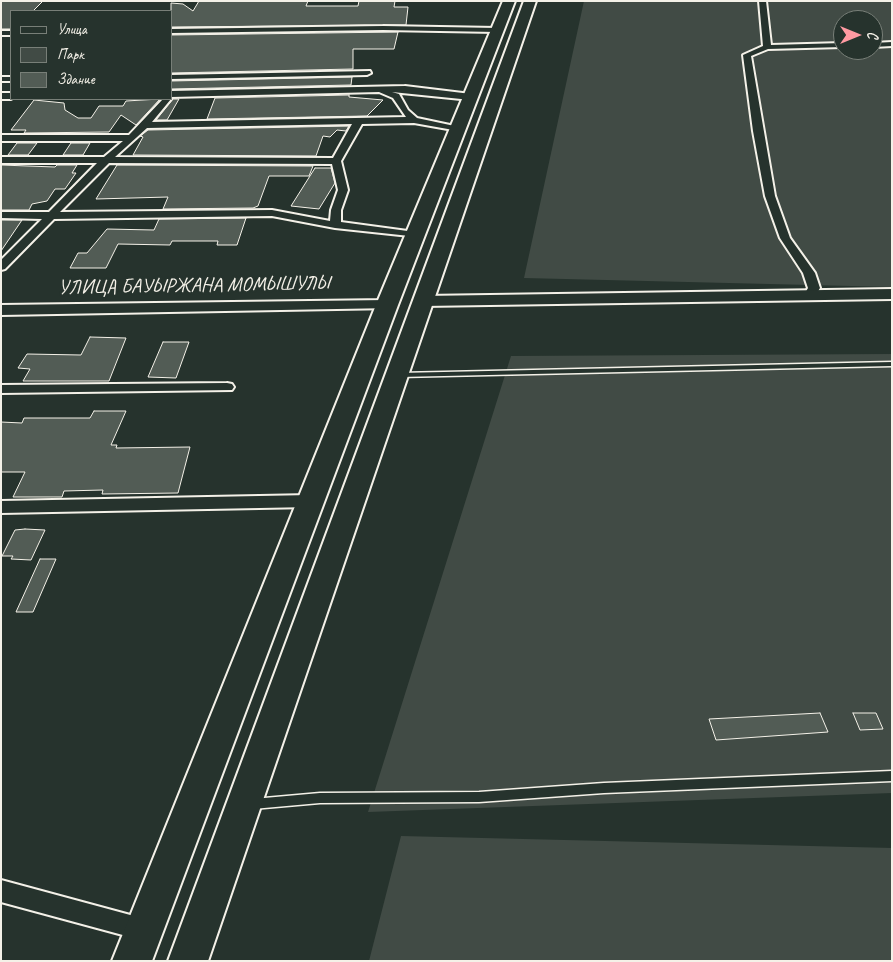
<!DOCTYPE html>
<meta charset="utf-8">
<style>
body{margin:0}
#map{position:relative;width:893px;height:962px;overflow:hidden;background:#26332d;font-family:Caveat,sans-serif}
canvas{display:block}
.frame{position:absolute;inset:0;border:2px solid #f4f1e8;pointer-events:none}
.legend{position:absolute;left:10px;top:10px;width:162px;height:90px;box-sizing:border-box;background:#26332d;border:1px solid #787f78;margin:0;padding:6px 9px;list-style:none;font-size:15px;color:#f4f1e8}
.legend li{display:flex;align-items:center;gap:10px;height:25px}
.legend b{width:25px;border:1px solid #787f78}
.north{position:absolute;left:833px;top:10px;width:50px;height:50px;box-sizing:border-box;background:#26332d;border:1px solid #787f78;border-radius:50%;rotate:90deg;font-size:14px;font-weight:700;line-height:20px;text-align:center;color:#f4f1e8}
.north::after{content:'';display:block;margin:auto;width:18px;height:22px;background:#ff9aa2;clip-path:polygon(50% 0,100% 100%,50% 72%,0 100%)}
</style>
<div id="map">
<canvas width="893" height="962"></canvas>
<div class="frame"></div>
<ul class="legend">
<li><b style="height:6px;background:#26332d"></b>Улица</li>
<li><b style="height:14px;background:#414b45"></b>Парк</li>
<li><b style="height:14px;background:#525c55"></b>Здание</li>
</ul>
<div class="north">С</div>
</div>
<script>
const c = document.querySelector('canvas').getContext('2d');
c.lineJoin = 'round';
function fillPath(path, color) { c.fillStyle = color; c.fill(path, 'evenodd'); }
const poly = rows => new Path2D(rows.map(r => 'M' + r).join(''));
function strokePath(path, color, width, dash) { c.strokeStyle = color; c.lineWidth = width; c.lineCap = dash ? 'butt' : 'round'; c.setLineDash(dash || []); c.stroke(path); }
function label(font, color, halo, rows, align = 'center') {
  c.font = font + ' Caveat,sans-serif'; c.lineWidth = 5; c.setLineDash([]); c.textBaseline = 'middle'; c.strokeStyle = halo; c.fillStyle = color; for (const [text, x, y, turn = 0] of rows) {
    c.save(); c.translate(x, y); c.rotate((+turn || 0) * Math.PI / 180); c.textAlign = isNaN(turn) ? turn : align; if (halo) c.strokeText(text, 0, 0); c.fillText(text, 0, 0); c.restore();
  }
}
fillPath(poly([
 [584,1,892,1,892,287,524,278],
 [843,20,873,20,873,50,843,50],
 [892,354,892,793,368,812,511,356],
 [401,836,892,848,892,961,369,961]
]), '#414b45');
const building = poly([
 [1,1,43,1,33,11,11,11,11,29,1,29,1,1],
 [199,1,308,1,306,6,358,6,359,1,395,1,394,7,408,7,406,25,171,27,171,3,183,4,193,11,199,1],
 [398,32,394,49,353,49,353,69,171,73,171,35,398,32],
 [352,77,351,85,171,89,171,81,352,77],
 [349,95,349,97,383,100,367,116,207,119,215,98,349,95],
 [160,99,136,125,121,115,109,132,24,133,26,130,11,130,34,100,64,103,65,110,78,118,91,118,99,106,123,106,126,101,160,99],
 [173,99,179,99,167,120,156,120,173,99],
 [349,126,346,131,337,130,330,137,323,136,316,156,133,155,143,137,140,136,148,130,349,126],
 [17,143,37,143,28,155,8,155,17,143],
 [71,143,90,143,83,155,63,155,71,143],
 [1,165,55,167,57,165,77,165,72,173,76,173,65,189,55,189,47,201,32,204,29,210,1,210,1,165],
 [117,165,313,166,309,176,269,176,258,206,253,208,163,209,168,197,96,199,117,165],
 [315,168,331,168,335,183,319,209,291,206,315,168],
 [246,218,237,245,217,245,218,241,172,241,170,245,118,244,106,268,70,268,78,253,87,253,107,229,154,230,159,219,246,218],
 [1,220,22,220,1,251,1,220],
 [90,337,126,338,109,381,23,381,30,369,18,368,27,354,81,355,90,337],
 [163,342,189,342,176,378,148,377,163,342],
 [94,411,126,411,111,445,117,445,116,448,190,447,178,493,102,494,103,490,64,491,62,497,13,497,25,472,1,472,1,422,22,423,24,418,90,418,94,411],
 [25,529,45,530,31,560,11,559,13,556,2,556,15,530,25,529],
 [40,559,56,559,33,612,16,612,40,559],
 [820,713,828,732,716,740,709,719,820,713],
 [853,713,876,713,883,729,860,730,853,713]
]);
fillPath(building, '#525c55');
strokePath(building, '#f4f1e8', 1);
const lane = poly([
 [892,362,892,366,399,377,396,375,399,373,892,362],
 [892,771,892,781,604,793,479,802,320,803,253,809,249,807,248,804,249,801,253,799,320,793,479,792,604,783,892,771]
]);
const street = poly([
 [759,1,766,1,771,45,843,43,843,47,768,49,751,56,775,196,790,238,815,273,820,288,814,298,810,299,804,295,808,288,803,273,780,238,765,196,753,131,743,55,763,46,759,1],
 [383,26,497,28,501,30,497,32,383,30,171,33,171,29,383,26],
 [1,31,11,31,11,35,1,35,1,31],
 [892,42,892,46,873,47,873,43,892,42],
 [370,71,371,73,367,75,171,79,171,75,370,71],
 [1,77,11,77,11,81,1,81,1,77],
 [405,86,471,94,475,97,471,100,392,92,399,94,408,110,417,118,464,128,459,131,414,123,362,124,341,161,348,190,341,210,341,222,415,232,419,233,419,237,335,228,272,216,54,219,5,269,1,270,1,260,42,219,1,218,1,212,49,212,97,163,1,163,1,157,104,157,123,141,1,141,1,135,129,135,163,99,171,99,152,122,406,117,393,98,379,92,171,97,171,91,405,86],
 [352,124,333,158,115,157,147,128,352,124],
 [109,163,332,164,338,190,331,210,330,221,272,210,60,212,109,163],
 [1,93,11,93,11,99,1,99,1,93],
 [227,383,232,384,234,387,232,390,1,393,1,385,227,383],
 [311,495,316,497,319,501,316,505,311,507,1,513,1,501,311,495],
 [1,880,145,919,153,922,156,930,153,938,145,941,1,902,1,880]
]);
const secondary = poly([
 [892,289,892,299,423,306,415,301,423,296,892,289],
 [387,300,393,302,395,305,393,308,1,315,1,305,387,300]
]);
const highway = poly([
 [503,1,515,1,398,305,152,961,112,961,376,305,503,1],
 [524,1,536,1,208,961,168,961,524,1]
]);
strokePath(lane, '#f4f1e8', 3);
strokePath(street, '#f4f1e8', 4);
strokePath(secondary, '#f4f1e8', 4);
strokePath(highway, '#f4f1e8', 4);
fillPath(lane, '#26332d');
fillPath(street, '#26332d');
fillPath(secondary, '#26332d');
fillPath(highway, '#26332d');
label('20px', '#f4f1e8', '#26332d', [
 ["УЛИЦА БАУЫРЖАНА МОМЫШУЛЫ",194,286,-1]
]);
</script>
